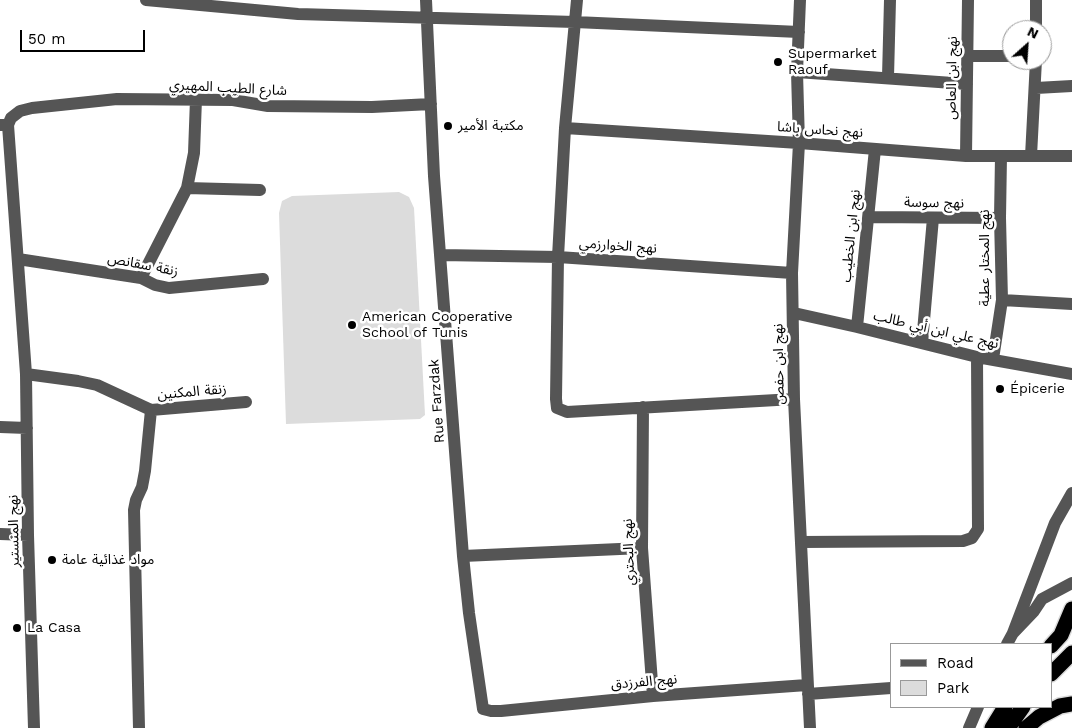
<!DOCTYPE html>
<meta charset="utf-8">
<style>
body{margin:0}
#map{position:relative;width:1072px;height:728px;overflow:hidden;background:#fff;font-family:"Work Sans",sans-serif}
canvas{display:block}
.legend{position:absolute;left:890px;top:643px;width:162px;height:65px;box-sizing:border-box;background:#fff;border:1px solid #999;margin:0;padding:6px 9px;list-style:none;font-size:15px;color:#000}
.legend li{display:flex;align-items:center;gap:10px;height:25px}
.legend b{width:25px;border:1px solid #999}
.north{position:absolute;left:1002px;top:20px;width:50px;height:50px;box-sizing:border-box;background:#fff;border:1px solid #999;border-radius:50%;rotate:26deg;font-size:14px;font-weight:700;line-height:20px;text-align:center;color:#000}
.north::after{content:'';display:block;margin:auto;width:18px;height:22px;background:#000;clip-path:polygon(50% 0,100% 100%,50% 72%,0 100%)}
.scale{position:absolute;left:20px;top:30px;width:125px;height:22px;box-sizing:border-box;border:2px solid #000;border-top:0;padding-left:6px;font-size:15px;line-height:18px;white-space:nowrap;color:#000;-webkit-text-stroke:4px #fff;paint-order:stroke}
</style>
<div id="map">
<canvas width="1072" height="728"></canvas>
<ul class="legend">
<li><b style="height:6px;background:#555"></b>Road</li>
<li><b style="height:14px;background:#dcdcdc"></b>Park</li>
</ul>
<div class="north">N</div>
<div class="scale">50 m</div>
</div>
<script>
const c = document.querySelector('canvas').getContext('2d');
c.lineJoin = 'round';
function fillPath(path, color) { c.fillStyle = color; c.fill(path, 'evenodd'); }
const poly = rows => new Path2D(rows.map(r => 'M' + r).join(''));
function strokePath(path, color, width, dash) { c.strokeStyle = color; c.lineWidth = width; c.lineCap = dash ? 'butt' : 'round'; c.setLineDash(dash || []); c.stroke(path); }
function label(font, color, halo, rows, align = 'center') {
  c.font = font + ' "Work Sans","Noto Sans Arabic",sans-serif'; c.lineWidth = 5; c.setLineDash([]); c.textBaseline = 'middle'; c.strokeStyle = halo; c.fillStyle = color; for (const [text, x, y, turn = 0] of rows) {
    c.save(); c.translate(x, y); c.rotate((+turn || 0) * Math.PI / 180); c.textAlign = isNaN(turn) ? turn : align; if (halo) c.strokeText(text, 0, 0); c.fillText(text, 0, 0); c.restore();
  }
}
fillPath(poly([
 [399,192,409,197,414,208,425,415,420,419,286,424,279,213,282,201,292,196]
]), '#dcdcdc');
const highway = poly([
 [1051,646,1061,635,1072,609],
 [1051,674,1072,653],
 [992,728,1005,707],
 [1008,728,1023,707],
 [1026,728,1039,717,1060,706,1072,704]
]);
strokePath(highway, '#dbdbdb', 18);
strokePath(poly([
 [146,0,298,14,575,22,799,32],
 [426,0,434,176,463,556,469,613,483,709,491,711,501,711,653,696,807,685],
 [577,0,565,128,558,257,556,399,557,408,567,412,794,399],
 [800,0,797,72,799,143,792,273,794,399,810,728],
 [1036,30,1036,0],
 [968,56,1012,56],
 [797,72,967,84],
 [888,77,890,0],
 [1036,88,1072,86],
 [1,125,8,125,11,118,20,111,32,108,117,99,233,100,268,106,372,107,431,104],
 [8,125,26,374,28,535,34,728],
 [565,128,799,143,966,156,1072,156],
 [966,156,968,0],
 [1031,156,1036,60],
 [187,188,260,190],
 [869,217,1000,218],
 [441,255,558,257,792,273],
 [18,259,141,278,155,285,169,288,263,279],
 [141,278,187,188,194,153,196,99],
 [1002,300,1072,304],
 [794,313,857,327,977,357,1072,374],
 [857,327,875,149],
 [922,343,933,218],
 [993,359,1002,300,1000,218,1001,156],
 [26,374,78,381,97,385,151,410,246,402],
 [643,407,642,548,653,696],
 [0,427,27,428],
 [0,534,28,535],
 [801,542,963,541,972,538,978,529,977,357],
 [463,556,642,548],
 [1013,633,1055,523,1072,493],
 [1007,644,1013,633,1034,611,1042,599,1072,583],
 [808,694,891,688],
 [139,728,134,510,136,500,142,487,145,471,151,410],
 [969,728,978,707]
]), '#555', 12);
strokePath(highway, '#000', 15);
for (const [x, y, r, color] of [
 [778,62,5,"#000"],
 [448,126,5,"#000"],
 [352,325,5,"#000"],
 [1000,389,5,"#000"],
 [52,560,5,"#000"],
 [17,628,5,"#000"]
]) { const dot = new Path2D(); dot.arc(x, y, r, 0, 2 * Math.PI); c.fillStyle = color; c.fill(dot); strokePath(dot, '#fff', 2); }
label('14px', '#000', '#fff', [
 ["Supermarket",788,54],
 ["Raouf",788,70],
 ["مكتبة الأمير",458,126],
 ["American Cooperative",362,317],
 ["School of Tunis",362,333],
 ["Épicerie",1010,389],
 ["مواد غذائية عامة",62,560],
 ["La Casa",27,628]
], 'left');
label('14px', '#000', '#fff', [
 ["نهج ابن العاص",952,78,-89],
 ["شارع الطيب المهيري",228,88,3],
 ["نهج نحاس باشا",820,130,4],
 ["نهج سوسة",934,203,1],
 ["نهج ابن الخطيب",851,236,-84],
 ["نهج الخوارزمي",618,246,4],
 ["نهج المختار عطية",985,258,-90],
 ["زنقة سقانص",143,265,11],
 ["نهج علي ابن أبي طالب",936,330,13],
 ["نهج ابن حفص",779,364,-91],
 ["زنقة المكنين",192,392,-5],
 ["Rue Farzdak",437,401,-94],
 ["نهج المنستير",14,531,-91],
 ["نهج البحتري",629,552,-92],
 ["نهج الفرزدق",644,682,-5]
]);
</script>
